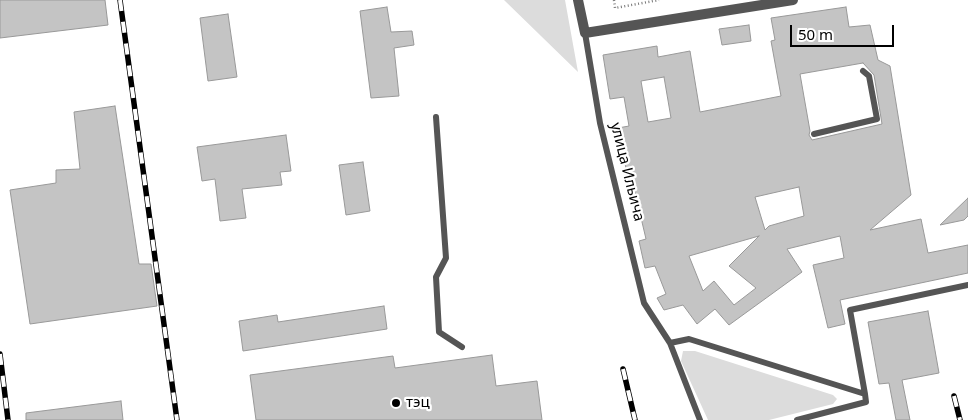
<!DOCTYPE html>
<meta charset="utf-8">
<style>
body{margin:0}
#map{position:relative;width:968px;height:420px;overflow:hidden;background:#fff;font-family:"Noto Sans",sans-serif}
canvas{display:block}
.scale{position:absolute;left:790px;top:25px;width:104px;height:22px;box-sizing:border-box;border:2px solid #000;border-top:0;padding-left:6px;font-size:15px;line-height:18px;white-space:nowrap;color:#000;-webkit-text-stroke:4px #fff;paint-order:stroke}
</style>
<div id="map">
<canvas width="968" height="420"></canvas>
<div class="scale">50 m</div>
</div>
<script>
const c = document.querySelector('canvas').getContext('2d');
c.lineJoin = 'round';
function fillPath(path, color) { c.fillStyle = color; c.fill(path, 'evenodd'); }
const poly = rows => new Path2D(rows.map(r => 'M' + r).join(''));
function strokePath(path, color, width, dash) { c.strokeStyle = color; c.lineWidth = width; c.lineCap = dash ? 'butt' : 'round'; c.setLineDash(dash || []); c.stroke(path); }
function label(font, color, halo, rows, align = 'center') {
  c.font = font + ' "Noto Sans",sans-serif'; c.lineWidth = 4.5; c.setLineDash([]); c.textBaseline = 'middle'; c.strokeStyle = halo; c.fillStyle = color; for (const [text, x, y, turn = 0] of rows) {
    c.save(); c.translate(x, y); c.rotate((+turn || 0) * Math.PI / 180); c.textAlign = isNaN(turn) ? turn : align; if (halo) c.strokeText(text, 0, 0); c.fillText(text, 0, 0); c.restore();
  }
}
fillPath(poly([
 [504,0,565,0,578,72],
 [683,351,695,351,833,395,837,399,833,404,769,420,708,420,681,361]
]), '#dcdcdc');
const building = poly([
 [0,0,105,0,108,25,0,38,0,0],
 [387,7,391,32,412,31,414,45,394,48,399,96,371,98,360,11,387,7],
 [846,7,849,27,870,25,878,60,890,66,911,195,870,230,921,219,928,253,968,245,968,273,840,300,845,324,828,328,813,265,844,258,840,236,787,249,802,272,729,325,715,309,697,324,683,305,664,310,657,298,666,294,655,266,645,268,639,241,646,239,634,188,630,189,618,128,629,126,624,97,610,99,603,55,657,46,658,57,690,51,700,112,781,96,771,41,775,40,771,18,846,7],
 [863,63,874,75,882,124,812,140,809,135,810,131,800,74,863,63],
 [664,77,671,118,648,122,641,81,664,77],
 [799,187,804,216,769,226,765,230,755,197,799,187],
 [759,236,729,266,756,288,734,305,714,281,703,291,689,256,759,236],
 [228,14,237,77,208,81,200,18,228,14],
 [749,25,751,41,722,45,719,29,749,25],
 [115,106,139,264,151,264,157,306,30,324,10,190,56,183,56,170,80,169,74,112,115,106],
 [286,135,291,171,280,172,282,185,242,189,246,218,220,221,215,179,202,181,197,147,286,135],
 [363,162,370,211,346,215,339,165,363,162],
 [968,198,968,216,964,220,940,225,968,198],
 [384,306,387,329,243,351,239,321,277,315,278,322,384,306],
 [928,311,939,373,902,380,910,420,896,420,889,383,879,384,868,322,928,311],
 [492,355,496,386,537,381,542,420,256,420,250,375,393,356,395,368,492,355],
 [121,401,123,420,26,420,26,413,121,401]
]);
fillPath(building, '#c4c4c4');
strokePath(building, '#999', 1);
strokePath(poly([
 [614,0,615,8,659,0]
]), '#777', 2.5, [1, 2.5]);
strokePath(poly([
 [585,33,600,123,644,303,670,343,700,420],
 [436,117,446,258,436,277,439,332,462,347],
 [814,134,877,119,869,76,863,71],
 [670,343,689,339,865,394,866,402,797,420],
 [865,394,850,310,968,285]
]), '#555', 6);
strokePath(poly([
 [578,0,585,33,793,0]
]), '#555', 10);
const rail = poly([
 [120,0,177,420],
 [0,354,8,420],
 [623,369,635,420],
 [954,396,960,420]
]);
strokePath(rail, '#000', 5.5);
strokePath(rail, '#fff', 4, [11]);
for (const [x, y, r, color] of [
 [396,403,5,"#000"]
]) { const dot = new Path2D(); dot.arc(x, y, r, 0, 2 * Math.PI); c.fillStyle = color; c.fill(dot); strokePath(dot, '#fff', 2); }
label('15px', '#000', '#fff', [
 ["улица Ильича",627,172,76]
]);
label('15px', '#000', '#fff', [
 ["тэц",406,403]
], 'left');
</script>
